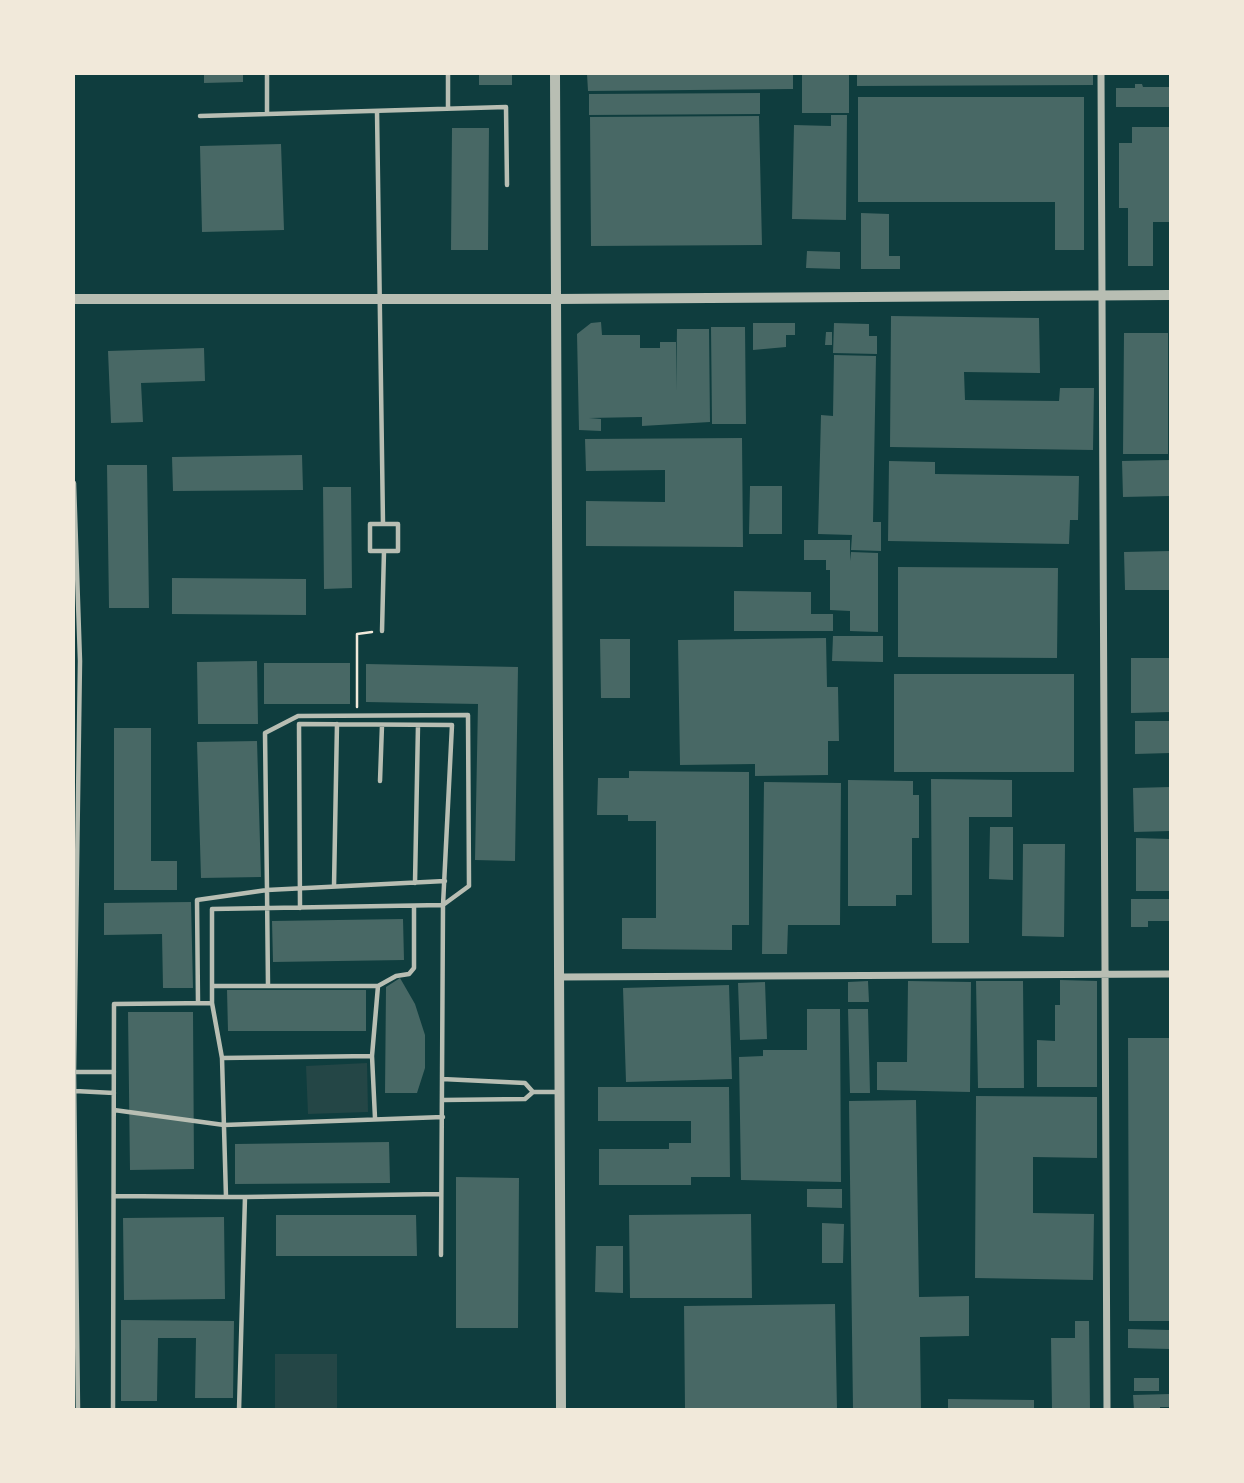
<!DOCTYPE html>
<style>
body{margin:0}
#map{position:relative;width:1244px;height:1483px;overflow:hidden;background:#0f3d3e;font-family:Ubuntu,sans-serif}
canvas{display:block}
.frame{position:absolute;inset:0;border:75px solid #f1e9da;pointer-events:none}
</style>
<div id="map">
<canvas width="1244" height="1483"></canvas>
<div class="frame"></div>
</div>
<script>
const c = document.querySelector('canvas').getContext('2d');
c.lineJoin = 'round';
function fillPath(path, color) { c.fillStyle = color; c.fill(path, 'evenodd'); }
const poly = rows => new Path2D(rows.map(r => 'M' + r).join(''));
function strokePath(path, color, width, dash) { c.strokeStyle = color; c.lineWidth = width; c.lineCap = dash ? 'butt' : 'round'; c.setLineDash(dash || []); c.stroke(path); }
fillPath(poly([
 [367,1063,368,1112,308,1114,306,1066],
 [275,1354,337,1354,337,1409,275,1409]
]), '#244646');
fillPath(poly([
 [204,74,243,74,243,82,204,83],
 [479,74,512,74,512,85,479,85],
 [587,74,793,74,793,89,588,91],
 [802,74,849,74,849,113,802,113],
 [857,74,1093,74,1093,85,857,86],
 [1135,84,1142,84,1143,87,1170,87,1170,107,1116,107,1116,88,1135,88],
 [760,93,760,114,589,115,589,94],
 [858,97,1084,97,1084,250,1055,250,1055,202,858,202],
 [831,115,847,115,846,220,792,219,794,125,831,126],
 [759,116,762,245,591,246,590,117],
 [1132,127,1170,127,1170,222,1153,222,1153,266,1128,266,1128,208,1119,208,1119,143,1132,143],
 [452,128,489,128,488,250,451,250],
 [281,144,284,230,202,232,200,146],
 [861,213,889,214,889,256,900,256,900,269,861,269],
 [807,251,840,252,840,269,806,268],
 [891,316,1039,318,1040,373,964,372,965,400,1059,401,1060,388,1094,388,1093,450,890,447],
 [601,322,602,335,640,335,640,348,660,348,660,342,676,342,676,391,677,329,709,329,710,422,642,426,642,417,589,418,601,419,601,431,579,430,577,334,591,323],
 [753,323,795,323,795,335,786,335,786,347,753,350],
 [834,323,869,324,869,336,877,336,877,354,833,353],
 [711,327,745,327,746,424,712,424],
 [826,332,832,332,832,345,825,345],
 [1124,333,1168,333,1168,454,1123,454],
 [204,348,205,381,141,383,143,422,111,423,108,351],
 [834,355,876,356,873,522,881,522,881,551,851,550,852,535,818,534,821,415,833,416],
 [742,438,743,547,586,546,586,501,665,502,665,470,586,471,585,439],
 [302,455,303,490,173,491,172,457],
 [1170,460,1170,496,1123,497,1122,461],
 [889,461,935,462,935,474,1079,476,1078,520,1070,520,1069,544,888,541],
 [107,465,147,465,149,608,109,608],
 [750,486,782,486,782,534,749,534],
 [323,487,351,487,352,588,324,589],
 [804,540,850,540,850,561,851,552,878,553,878,632,850,631,850,611,830,610,830,570,826,570,826,560,804,560],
 [1170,551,1170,590,1125,590,1124,552],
 [898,567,1058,568,1057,658,898,657],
 [172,578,306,579,306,615,172,614],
 [734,591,811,592,811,614,833,614,833,631,734,631],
 [833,636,883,636,883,662,832,661],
 [826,638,827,687,838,687,839,741,828,741,828,775,755,776,755,764,680,765,678,640],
 [600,639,630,639,630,698,601,698],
 [1131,658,1170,658,1170,712,1131,713],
 [257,661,258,724,198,724,197,662],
 [264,663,350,663,350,704,264,704],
 [366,664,518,667,515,861,475,860,478,704,366,702],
 [894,674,1074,674,1074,772,894,772],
 [1135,721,1170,721,1170,753,1135,754],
 [114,728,151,728,151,861,177,861,177,890,114,890],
 [257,741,261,877,201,878,197,742],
 [629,771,749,772,749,925,732,925,732,950,622,949,622,918,656,918,656,821,628,821,628,815,597,815,598,778,629,778],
 [931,779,1012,780,1012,817,969,817,969,943,932,943],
 [848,780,913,781,913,795,919,795,919,838,912,838,912,895,896,895,896,906,848,906],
 [764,782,841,783,840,925,788,925,787,954,762,954],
 [1170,787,1170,831,1134,832,1133,788],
 [990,827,1013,827,1013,880,989,879],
 [1136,838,1170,839,1170,891,1136,891],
 [1023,844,1065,844,1064,937,1022,936],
 [1131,899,1170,899,1170,921,1148,921,1148,927,1131,927],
 [191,902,193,988,163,988,162,934,104,935,104,903],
 [403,919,404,960,273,962,272,921],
 [400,978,415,1004,425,1035,425,1068,417,1093,385,1093,386,987],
 [1060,980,1097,981,1097,1087,1037,1087,1037,1040,1055,1041,1055,1005,1060,1005],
 [868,981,869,1002,848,1002,848,982],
 [908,981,971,982,970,1092,877,1090,877,1062,907,1062],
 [976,981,1023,981,1024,1088,978,1088],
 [765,982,767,1039,740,1040,738,983],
 [729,985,732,1079,626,1082,623,988],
 [227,990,366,990,366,1031,228,1031],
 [807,1009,840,1009,841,1182,741,1180,739,1057,763,1056,763,1050,807,1050],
 [848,1009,868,1009,870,1093,850,1093],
 [128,1012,193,1012,194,1169,130,1170],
 [1128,1038,1170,1038,1170,1321,1129,1321],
 [598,1087,729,1087,730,1177,691,1177,691,1185,599,1185,599,1149,669,1149,669,1143,691,1143,691,1121,598,1121],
 [976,1096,1097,1097,1097,1158,1033,1157,1033,1213,1094,1214,1093,1280,975,1278],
 [916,1100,919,1297,969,1296,969,1336,920,1337,921,1410,853,1410,849,1101],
 [389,1142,390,1183,235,1184,235,1144],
 [456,1177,519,1178,518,1328,456,1328],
 [807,1189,842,1189,842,1208,807,1207],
 [751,1214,752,1298,630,1298,629,1215],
 [276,1215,416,1215,417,1256,276,1256],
 [224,1217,225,1299,124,1300,123,1218],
 [822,1223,844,1224,843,1263,822,1263],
 [596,1246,623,1246,623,1293,595,1292],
 [835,1304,837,1410,685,1410,684,1306],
 [121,1320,234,1321,233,1398,195,1398,196,1338,158,1338,157,1401,121,1401],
 [1075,1321,1089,1321,1090,1410,1052,1410,1051,1338,1075,1338],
 [1128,1329,1170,1330,1170,1349,1128,1348],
 [1134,1378,1159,1378,1159,1391,1134,1391],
 [1170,1394,1170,1407,1160,1407,1160,1410,1134,1410,1133,1395],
 [948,1399,1034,1400,1034,1410,948,1410]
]), '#486865');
strokePath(poly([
 [357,707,357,634,372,632]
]), '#f1e9da', 2.5);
strokePath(poly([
 [448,74,448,108],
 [377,111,383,524],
 [267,114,267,74],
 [200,116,506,107,507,185],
 [74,483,80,661,74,1072,78,1410],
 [370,524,398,524,398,551,370,551,370,524],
 [382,631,384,551],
 [380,781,382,725],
 [415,883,418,725],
 [334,886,337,724],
 [300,908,299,724,452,725,443,905,441,1255],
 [213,986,378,986],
 [268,986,267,890,445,881],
 [212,1003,222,1058,226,1197,245,1197,239,1410],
 [372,1056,375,1118],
 [222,1058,372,1056,378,986,396,976,409,974,414,968,414,907],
 [74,1072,114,1072],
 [442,1079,525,1083,533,1092],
 [75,1091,114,1093],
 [443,1100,525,1099,533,1092,558,1092],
 [114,1110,224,1125,443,1117],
 [114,1196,226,1197],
 [245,1197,441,1194],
 [113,1410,114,1004,212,1003,212,909,443,905,469,886,468,715,298,716,265,733,267,890,197,900,198,1003]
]), '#b8beb3', 4.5);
strokePath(poly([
 [1101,74,1107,1410],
 [559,977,1170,974]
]), '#b8beb3', 7);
strokePath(poly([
 [555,74,561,1410],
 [74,299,556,299,1170,295]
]), '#b8beb3', 10);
</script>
